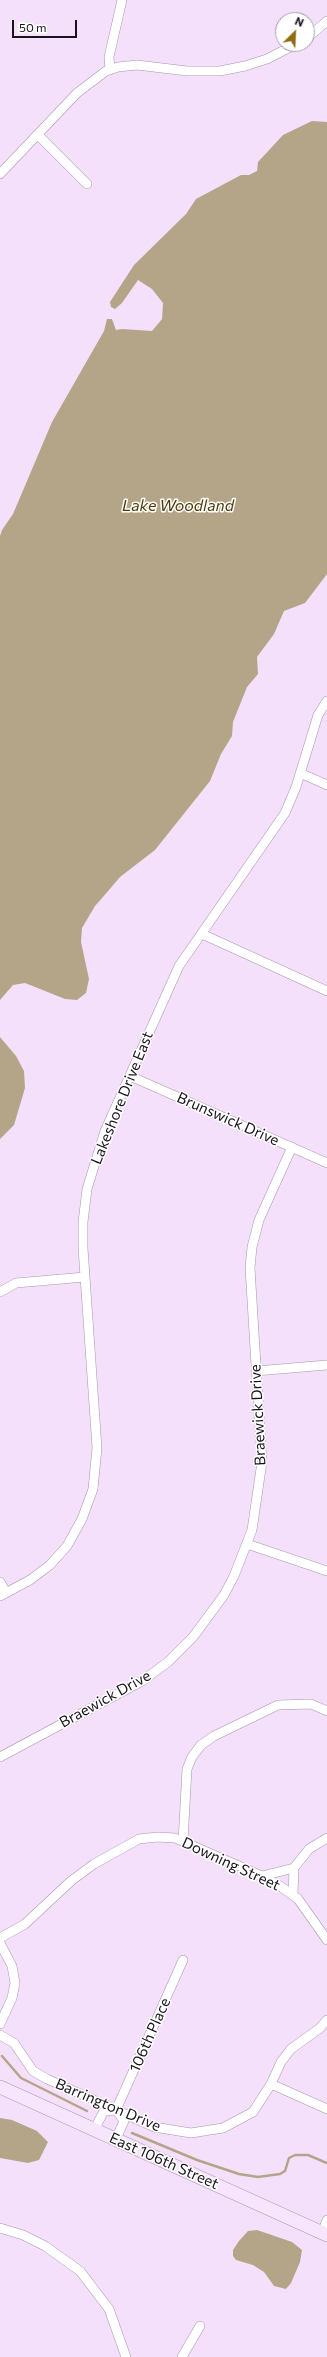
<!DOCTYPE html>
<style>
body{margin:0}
#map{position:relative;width:327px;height:2357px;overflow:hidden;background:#f4e0fb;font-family:Commissioner,sans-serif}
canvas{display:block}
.north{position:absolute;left:275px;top:12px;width:40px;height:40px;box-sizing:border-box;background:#fff;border:1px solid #a3a1a5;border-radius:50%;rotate:24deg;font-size:11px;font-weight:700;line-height:16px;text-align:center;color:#1a131d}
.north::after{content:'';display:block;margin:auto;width:14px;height:18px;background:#916b11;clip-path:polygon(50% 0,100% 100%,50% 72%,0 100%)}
.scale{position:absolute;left:12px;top:20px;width:65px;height:18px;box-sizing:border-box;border:2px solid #1a131d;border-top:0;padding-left:5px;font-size:12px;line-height:14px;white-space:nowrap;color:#1a131d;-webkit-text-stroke:3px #fff;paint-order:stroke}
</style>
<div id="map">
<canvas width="327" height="2357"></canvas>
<div class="north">N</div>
<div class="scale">50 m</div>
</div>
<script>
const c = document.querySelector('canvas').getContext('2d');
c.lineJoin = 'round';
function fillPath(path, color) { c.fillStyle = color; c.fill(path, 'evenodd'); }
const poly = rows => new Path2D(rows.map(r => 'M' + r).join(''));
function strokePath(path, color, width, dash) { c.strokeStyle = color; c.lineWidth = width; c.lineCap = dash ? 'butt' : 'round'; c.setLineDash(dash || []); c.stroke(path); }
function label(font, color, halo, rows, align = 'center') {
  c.font = font + ' Commissioner,sans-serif'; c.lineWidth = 3; c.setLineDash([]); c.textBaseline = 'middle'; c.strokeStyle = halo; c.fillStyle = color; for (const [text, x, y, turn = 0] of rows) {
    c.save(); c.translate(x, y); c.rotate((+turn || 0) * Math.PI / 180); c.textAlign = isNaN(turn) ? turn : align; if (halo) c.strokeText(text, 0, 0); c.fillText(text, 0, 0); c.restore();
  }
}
fillPath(poly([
 [312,121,327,122,327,574,305,603,284,611,274,634,257,657,258,674,247,687,233,722,232,736,221,754,210,781,155,850,120,877,109,890,95,906,82,928,81,942,89,979,86,993,77,1000,65,999,25,983,13,985,0,1000,0,536,2,530,13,514,52,422,104,331,107,319,112,319,116,330,122,329,152,331,162,319,163,303,152,289,138,280,122,303,115,309,111,307,110,302,134,265,186,214,196,199,241,175,249,175,257,171,258,162,283,135],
 [0,1037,16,1056,24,1071,25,1088,14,1125,0,1139],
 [0,2118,12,2120,37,2131,48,2142,39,2160,28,2163,0,2158],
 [257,2230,292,2242,302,2250,300,2262,291,2283,286,2289,274,2286,264,2272,253,2265,236,2260,233,2256,233,2250,239,2241,248,2231]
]), '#b4a589');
strokePath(poly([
 [2,2056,21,2078,87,2111],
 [132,2133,197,2160,239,2174,258,2177,280,2174,285,2171,289,2158,295,2155,308,2155,327,2163]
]), '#b4a589', 2.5);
const street = poly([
 [307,38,327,21],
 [110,70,109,57,122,0],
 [38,135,87,184],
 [0,174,77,93,106,71,118,67,137,65,187,71,220,71,245,66,267,59,296,44],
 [300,773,327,785],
 [202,934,327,991],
 [130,1076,327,1163],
 [0,1292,16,1283,85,1277],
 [256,1371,327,1365],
 [247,1544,327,1571],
 [0,1582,6,1593],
 [0,1596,30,1580,50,1565,67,1546,82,1519,93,1489,97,1448,83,1248,83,1222,87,1189,105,1131,179,966,285,813,296,787,318,715,327,701],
 [0,1757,142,1681,168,1662,193,1637,224,1595,234,1576,252,1530,262,1462,250,1268,252,1247,259,1220,292,1147],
 [183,1841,187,1769,192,1757,201,1745,214,1736,278,1705,311,1704,327,1711],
 [262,1876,294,1868],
 [293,1894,294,1868,309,1849,327,1838],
 [0,1938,25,1924,71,1881,94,1864,139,1839,157,1837,175,1838,262,1876,280,1886,298,1899,327,1940],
 [0,1943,12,1966,15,1983,12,1998,0,2024],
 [0,2035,14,2043,33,2071,47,2079,154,2127,191,2133,223,2128,253,2112,271,2084,281,2062,291,2049,320,2028,327,2020],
 [271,2084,327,2109],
 [116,2110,183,1960],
 [94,2130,104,2111,115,2110],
 [116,2139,124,2121,117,2111],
 [0,2228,23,2235,45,2246,80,2271,109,2309,126,2357],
 [322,2233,327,2220],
 [182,2357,200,2326]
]);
const secondary = poly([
 [0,2087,327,2235]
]);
strokePath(street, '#a694ad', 10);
strokePath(secondary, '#a694ad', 14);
strokePath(street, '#fff', 9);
strokePath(secondary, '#f7e5fd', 13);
label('15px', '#1a131d', '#fff', [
 ["Lakeshore Drive East",122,1098,-68],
 ["Brunswick Drive",228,1119,24],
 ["Braewick Drive",258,1415,-93],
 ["Braewick Drive",105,1699,-29],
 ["Downing Street",231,1864,25],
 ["106th Place",150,2035,-66],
 ["Barrington Drive",108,2105,23],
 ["East 106th Street",164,2161,24]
]);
label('italic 16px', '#513a05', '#fff', [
 ["Lake Woodland",178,506]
]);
</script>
